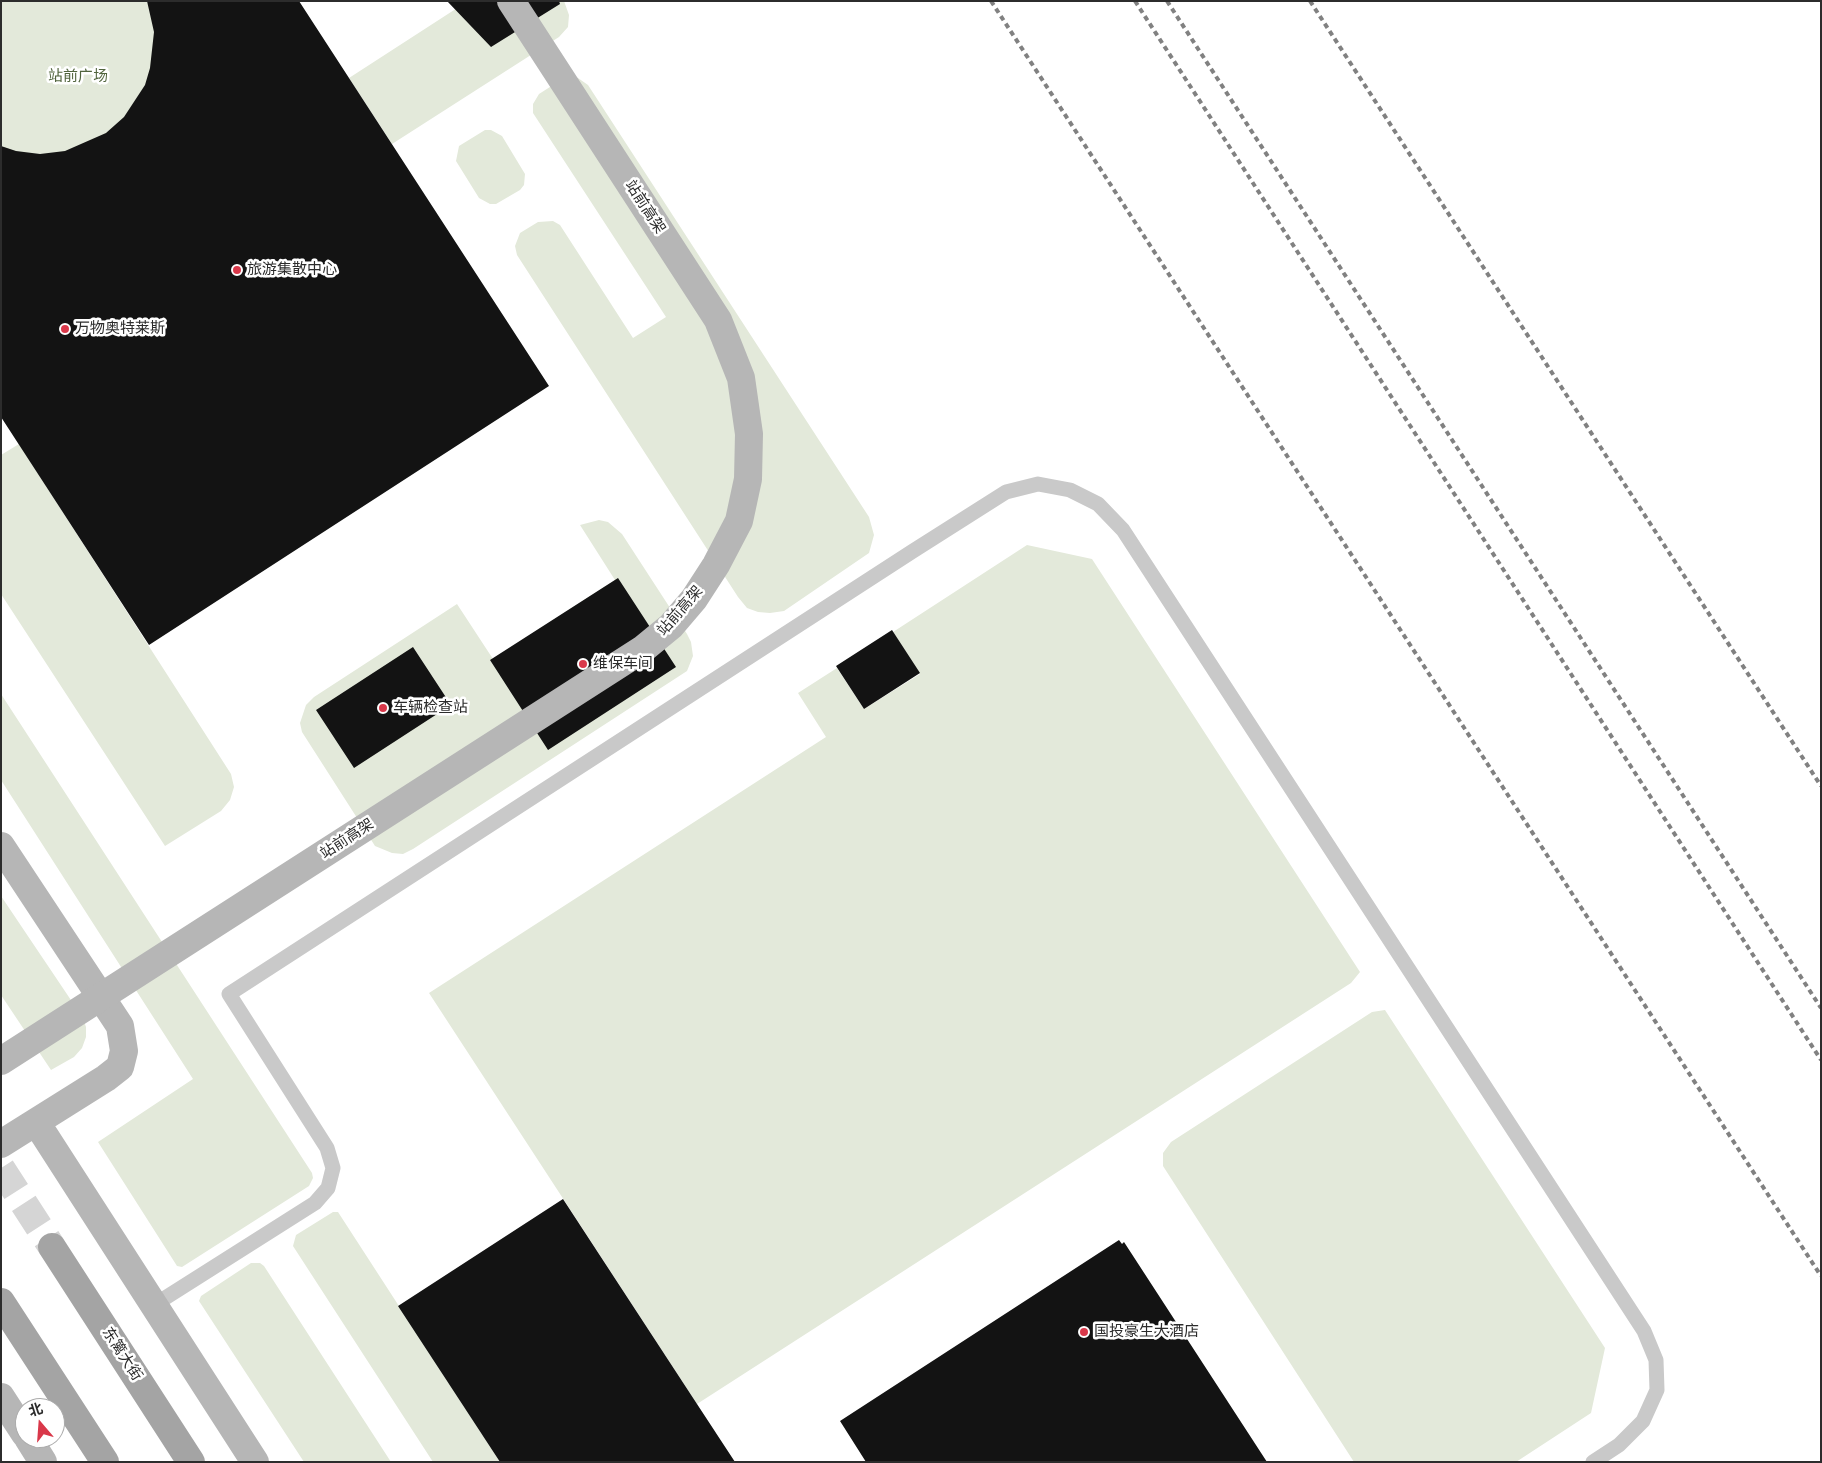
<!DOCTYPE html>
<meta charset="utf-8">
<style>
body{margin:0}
#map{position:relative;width:1822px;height:1463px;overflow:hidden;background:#fff;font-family:Montserrat,"Noto Sans SC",sans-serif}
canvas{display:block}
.frame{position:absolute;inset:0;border:2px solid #2c2c2c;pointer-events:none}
.north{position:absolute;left:15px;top:1398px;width:50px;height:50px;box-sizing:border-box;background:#fff;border:1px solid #ababab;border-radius:50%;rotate:342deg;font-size:14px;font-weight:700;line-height:20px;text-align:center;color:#2c2c2c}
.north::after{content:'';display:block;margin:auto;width:18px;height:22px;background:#d9384a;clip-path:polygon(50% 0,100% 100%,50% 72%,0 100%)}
</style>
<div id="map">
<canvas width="1822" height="1463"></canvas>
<div class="frame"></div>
<div class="north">北</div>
</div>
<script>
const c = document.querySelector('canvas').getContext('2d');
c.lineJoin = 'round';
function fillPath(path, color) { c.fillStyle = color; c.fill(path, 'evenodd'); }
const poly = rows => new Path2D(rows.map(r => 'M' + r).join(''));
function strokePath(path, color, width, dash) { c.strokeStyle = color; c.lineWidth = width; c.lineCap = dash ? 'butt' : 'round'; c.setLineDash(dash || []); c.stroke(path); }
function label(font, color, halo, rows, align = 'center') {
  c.font = font + ' Montserrat,"Noto Sans SC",sans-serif'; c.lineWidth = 5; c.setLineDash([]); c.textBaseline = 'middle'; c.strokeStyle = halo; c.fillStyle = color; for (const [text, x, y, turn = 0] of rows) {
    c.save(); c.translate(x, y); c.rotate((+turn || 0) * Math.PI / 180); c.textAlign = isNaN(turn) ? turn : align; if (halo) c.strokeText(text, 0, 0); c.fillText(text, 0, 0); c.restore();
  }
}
fillPath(poly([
 [1,1,299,1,1,217],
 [468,1,564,1,569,15,568,27,559,37,392,144,349,78],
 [571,76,578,78,588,85,869,517,874,535,869,553,784,611,770,613,758,612,747,608,738,597,517,255,515,246,520,233,538,222,553,221,560,225,633,338,666,317,533,113,533,104,539,94,564,78],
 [485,130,491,130,502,136,525,174,524,185,520,190,496,204,490,204,479,198,456,161,459,146],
 [19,444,231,774,234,787,230,800,221,811,165,846,1,594,1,455],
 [599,520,608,522,622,534,687,634,691,642,693,656,687,671,413,849,403,854,392,853,375,846,302,732,300,723,306,705,314,697,457,604,493,659,615,580,580,525],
 [1027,545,1092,559,1360,972,1351,983,697,1404,429,993,826,737,798,693,837,668,864,709,920,674,893,632],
 [1,694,312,1173,313,1178,309,1186,182,1267,177,1266,98,1142,193,1079,1,780],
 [1,896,83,1018,86,1027,86,1037,82,1048,74,1057,51,1070,1,995],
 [1385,1010,1605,1348,1591,1413,1516,1462,1354,1462,1163,1166,1163,1153,1171,1142,1372,1012],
 [333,1212,338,1212,500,1462,433,1462,293,1246,296,1235],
 [251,1263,260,1263,264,1266,391,1462,304,1462,199,1301,201,1296]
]), '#e3e9da');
fillPath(poly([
 [147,1,299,1,549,386,149,645,1,417,1,146,16,151,40,154,65,151,106,133,124,117,145,85,150,68,154,32],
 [447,1,559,1,560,4,491,47],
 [618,578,676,667,548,750,490,660],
 [892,630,920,673,864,709,836,666],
 [413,647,451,705,354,768,316,710],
 [563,1199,697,1404,735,1462,500,1462,398,1306],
 [1119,1240,1122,1244,1124,1242,1267,1462,866,1462,840,1421]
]), '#131313');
strokePath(poly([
 [1,1168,52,1247]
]), '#d5d5d5', 28, [28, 14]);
strokePath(poly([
 [154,1305,315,1203,328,1188,333,1168,327,1148,229,994,913,551,1006,492,1038,484,1070,490,1098,504,1123,530,1644,1331,1656,1360,1657,1390,1643,1421,1619,1445,1593,1462]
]), '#c9c9c9', 15);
strokePath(poly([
 [1,846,120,1026,124,1051,120,1067,106,1078,1,1144],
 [36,1122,255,1462],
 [1,1397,25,1434],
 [28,1438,43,1462]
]), '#b6b6b6', 28);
strokePath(poly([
 [52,1247,191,1462],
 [1,1302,105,1462]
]), '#a4a4a4', 28);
strokePath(poly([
 [991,1,1821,1276],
 [1135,1,1821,1060],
 [1167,1,1821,1008],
 [1310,1,1821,786]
]), '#818181', 4, [5, 4]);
strokePath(poly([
 [1,1061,643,649,671,626,694,599,716,565,739,521,748,479,749,434,741,378,718,320,511,1]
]), '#b6b6b6', 28);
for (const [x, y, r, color] of [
 [237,270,5,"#d9384a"],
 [65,329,5,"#d9384a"],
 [583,664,5,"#d9384a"],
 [383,708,5,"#d9384a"],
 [1084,1332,5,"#d9384a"]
]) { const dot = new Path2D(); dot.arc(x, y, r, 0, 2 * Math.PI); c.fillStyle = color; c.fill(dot); strokePath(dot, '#fff', 2); }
label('15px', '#51643d', '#fff', [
 ["站前广场",78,77]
]);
label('15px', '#2c2c2c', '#fff', [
 ["站前高架",645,207,57],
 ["站前高架",680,611,-49],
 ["站前高架",347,839,-33],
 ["东篱大街",122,1354,57]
]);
label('15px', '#2c2c2c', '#fff', [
 ["旅游集散中心",247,270],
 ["万物奥特莱斯",75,329],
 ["维保车间",593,664],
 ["车辆检查站",393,708],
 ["国投豪生大酒店",1094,1332]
], 'left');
</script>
